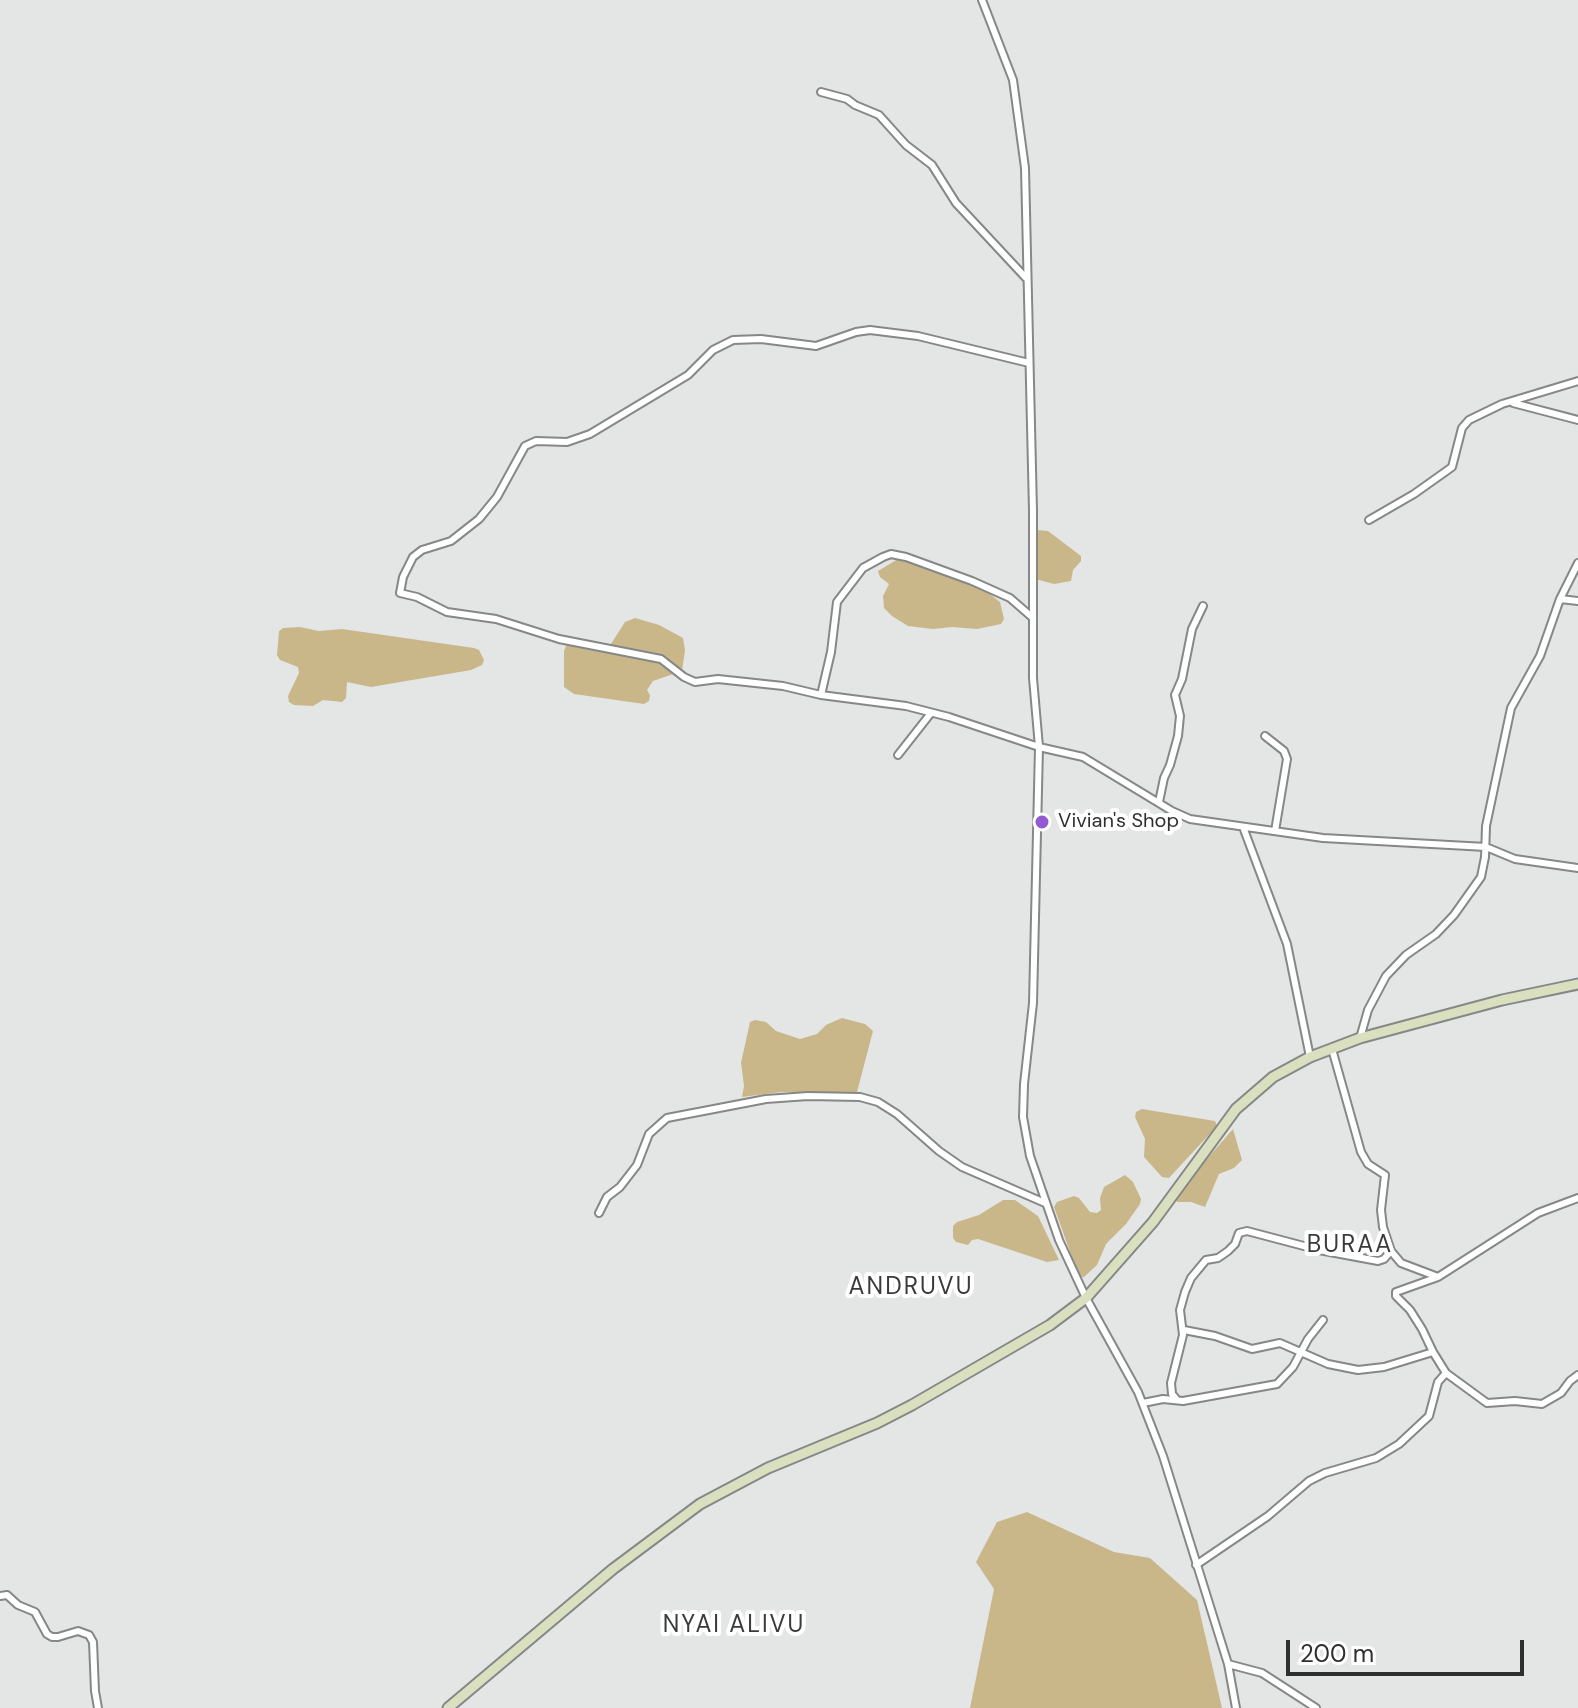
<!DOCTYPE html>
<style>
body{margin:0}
#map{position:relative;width:1578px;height:1708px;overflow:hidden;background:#e3e6e4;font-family:"DM Sans",sans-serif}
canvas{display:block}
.scale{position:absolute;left:1286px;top:1640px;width:238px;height:36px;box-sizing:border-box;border:4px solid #2e2f2e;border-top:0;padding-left:10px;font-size:24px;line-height:28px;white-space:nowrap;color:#2e2f2e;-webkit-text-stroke:6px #fff;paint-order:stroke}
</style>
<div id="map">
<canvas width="1578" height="1708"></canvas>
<div class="scale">200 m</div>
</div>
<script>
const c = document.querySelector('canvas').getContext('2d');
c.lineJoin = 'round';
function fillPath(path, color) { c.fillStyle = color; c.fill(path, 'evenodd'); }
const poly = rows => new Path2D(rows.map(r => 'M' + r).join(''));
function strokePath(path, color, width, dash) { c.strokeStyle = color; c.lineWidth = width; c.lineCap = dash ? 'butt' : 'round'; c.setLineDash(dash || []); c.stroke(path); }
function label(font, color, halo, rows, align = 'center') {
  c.font = font + ' "DM Sans",sans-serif'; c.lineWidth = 8; c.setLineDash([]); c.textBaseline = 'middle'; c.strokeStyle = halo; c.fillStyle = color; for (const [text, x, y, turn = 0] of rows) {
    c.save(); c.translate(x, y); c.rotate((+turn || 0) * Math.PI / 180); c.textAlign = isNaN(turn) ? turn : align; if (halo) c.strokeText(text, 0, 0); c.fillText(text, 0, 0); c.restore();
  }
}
fillPath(poly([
 [1037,530,1048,531,1081,556,1081,561,1073,570,1071,581,1054,584,1035,579,1033,535],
 [898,559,909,560,982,588,1000,602,1004,619,1001,624,977,629,952,627,933,629,908,626,892,616,884,608,883,596,889,584,880,577,878,571],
 [635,618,659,625,683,638,685,650,682,671,653,681,647,690,650,695,649,701,644,704,574,694,564,687,564,651,566,646,571,642,609,647,625,622],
 [300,627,319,631,342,629,474,648,479,650,484,660,482,665,471,670,371,687,347,682,346,698,342,702,323,700,313,706,294,705,289,702,288,696,299,673,298,667,280,660,277,655,279,631,283,628],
 [842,1018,865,1024,873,1031,857,1092,781,1092,742,1097,744,1086,741,1063,750,1022,755,1020,766,1022,776,1031,800,1039,817,1034,826,1025],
 [1142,1109,1215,1121,1217,1126,1169,1178,1162,1177,1144,1157,1145,1139,1135,1117,1136,1112],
 [1233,1129,1242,1160,1234,1168,1219,1174,1205,1207,1191,1202,1178,1202,1172,1199],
 [1125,1175,1133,1182,1141,1199,1140,1204,1126,1224,1106,1244,1097,1265,1084,1277,1079,1277,1054,1207,1057,1202,1074,1196,1079,1198,1090,1212,1097,1213,1101,1210,1100,1198,1104,1187],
 [1003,1200,1015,1200,1038,1216,1059,1260,1047,1262,978,1239,972,1240,968,1245,956,1242,953,1238,953,1226,957,1222,979,1215],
 [1027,1512,1114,1552,1150,1558,1197,1600,1222,1708,970,1708,994,1589,976,1562,997,1522]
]), '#c9b78a');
const street = poly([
 [982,0,1013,80,1025,168,1033,511,1033,678,1039,747,1033,1003,1024,1084,1023,1117,1030,1156,1059,1240,1086,1298,1138,1392,1163,1456,1228,1664,1236,1708],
 [821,92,847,99,855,105,879,115,906,145,932,165,956,203,1026,278],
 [1029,363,918,336,870,330,856,332,816,346,761,339,733,340,713,350,688,375,590,434,567,442,536,441,525,446,497,497,479,519,451,541,422,550,413,557,403,577,400,593,417,597,447,612,496,619,559,639,661,659,684,677,695,682,718,679,783,686,821,695,906,706,949,717,1039,747,1083,757,1172,811,1190,819,1323,838,1486,847,1515,859,1578,868],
 [1513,403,1578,420],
 [1369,520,1414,494,1452,467,1462,428,1469,420,1502,404,1578,381],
 [1560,599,1578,601],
 [821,695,831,652,837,602,863,568,883,557,891,554,906,557,972,581,1010,598,1033,618],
 [1265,736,1284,751,1287,759,1275,831],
 [898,755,931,713],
 [1159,802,1164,778,1170,765,1178,736,1180,716,1175,695,1182,679,1192,629,1203,606],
 [1243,827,1287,944,1310,1057],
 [1360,1038,1368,1010,1386,976,1406,955,1436,934,1454,915,1481,877,1485,857,1486,826,1511,708,1540,656,1560,599,1578,563],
 [1332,1049,1361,1152,1368,1164,1385,1175,1381,1210,1383,1227,1391,1251,1401,1263,1438,1277,1538,1213,1578,1198],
 [599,1213,607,1197,620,1187,637,1165,649,1134,667,1118,766,1099,808,1096,860,1097,878,1102,897,1114,939,1151,962,1167,1045,1203],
 [1184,1330,1215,1336,1252,1349,1280,1343,1328,1364,1358,1370,1384,1367,1433,1352,1446,1373],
 [1433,1352,1422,1329,1410,1310,1396,1296,1396,1292,1438,1277],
 [1177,1400,1172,1394,1171,1383,1183,1335,1180,1310,1185,1292,1191,1278,1206,1260,1218,1258,1228,1251,1235,1244,1239,1233,1247,1231,1319,1250,1378,1261,1384,1259,1391,1251],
 [1143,1403,1163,1399,1183,1401,1277,1384,1293,1367,1308,1339,1323,1320],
 [1196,1565,1268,1516,1309,1481,1325,1473,1376,1458,1399,1444,1429,1416,1438,1382,1446,1373,1487,1403,1515,1401,1542,1404,1561,1393,1570,1381,1578,1375],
 [0,1596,7,1595,18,1605,35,1612,47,1634,52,1637,58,1637,78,1631,89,1635,93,1642,95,1691,98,1708],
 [1228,1664,1262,1673,1316,1708]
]);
const secondary = poly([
 [448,1708,613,1569,700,1504,768,1468,877,1423,912,1405,1050,1325,1086,1298,1153,1222,1236,1109,1273,1077,1310,1057,1360,1038,1502,1000,1578,984]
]);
strokePath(street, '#858886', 10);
strokePath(secondary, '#858886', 13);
strokePath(street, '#fff', 6);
strokePath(secondary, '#dae0bf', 9);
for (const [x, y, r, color] of [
 [1042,822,8,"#915bd3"]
]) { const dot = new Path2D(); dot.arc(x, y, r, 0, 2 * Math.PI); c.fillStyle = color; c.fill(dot); strokePath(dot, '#fff', 3); }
label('20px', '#2e2f2e', '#fff', [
 ["Vivian's Shop",1058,822]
], 'left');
c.letterSpacing = '2px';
label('24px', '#393b39', '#fff', [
 ["BURAA",1350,1246],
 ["ANDRUVU",911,1288],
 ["NYAI ALIVU",734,1626]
]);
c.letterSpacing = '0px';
</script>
